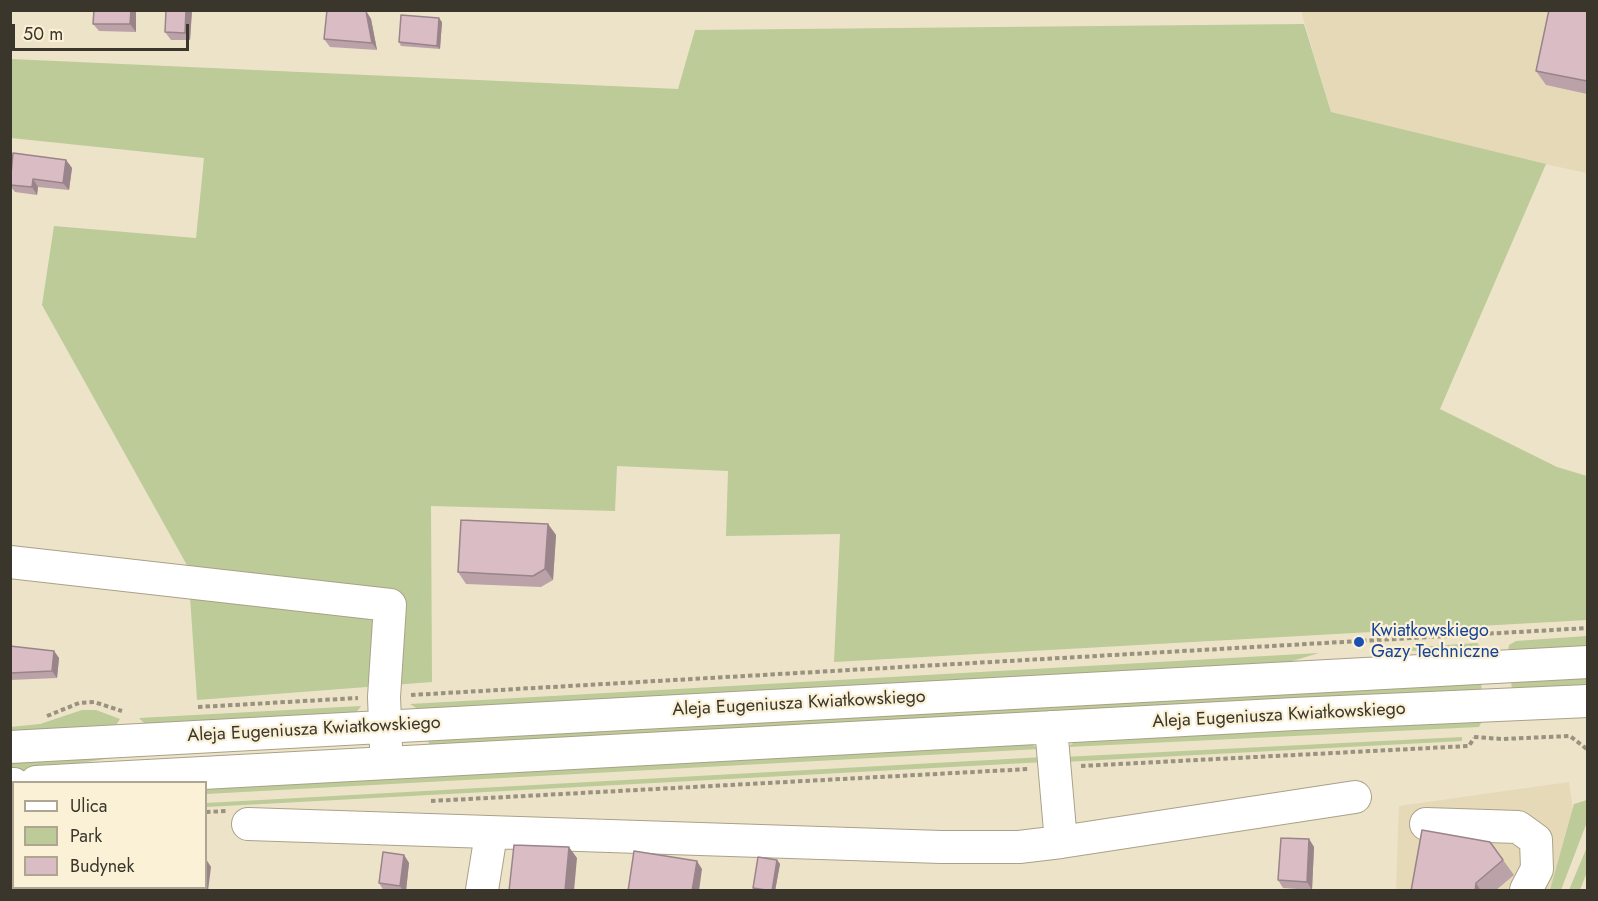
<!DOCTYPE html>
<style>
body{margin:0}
#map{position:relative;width:1598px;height:901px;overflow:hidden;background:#ede3c9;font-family:Jost,sans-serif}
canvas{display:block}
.frame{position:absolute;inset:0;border:12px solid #3a362c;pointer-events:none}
.legend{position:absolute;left:12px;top:781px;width:195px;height:108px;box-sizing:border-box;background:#fbf1d6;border:2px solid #aea692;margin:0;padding:8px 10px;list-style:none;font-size:18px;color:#3a362c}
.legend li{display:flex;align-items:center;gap:12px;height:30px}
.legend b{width:30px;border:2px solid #aea692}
.scale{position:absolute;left:12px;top:24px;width:177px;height:27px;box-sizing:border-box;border:3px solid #3a362c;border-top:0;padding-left:8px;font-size:18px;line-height:21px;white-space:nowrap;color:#3a362c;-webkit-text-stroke:4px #fbf1d6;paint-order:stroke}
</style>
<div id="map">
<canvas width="1598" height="901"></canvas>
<div class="frame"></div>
<ul class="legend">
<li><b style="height:8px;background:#fff"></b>Ulica</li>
<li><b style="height:16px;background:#bccb97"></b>Park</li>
<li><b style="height:16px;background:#dabcc4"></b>Budynek</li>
</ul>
<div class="scale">50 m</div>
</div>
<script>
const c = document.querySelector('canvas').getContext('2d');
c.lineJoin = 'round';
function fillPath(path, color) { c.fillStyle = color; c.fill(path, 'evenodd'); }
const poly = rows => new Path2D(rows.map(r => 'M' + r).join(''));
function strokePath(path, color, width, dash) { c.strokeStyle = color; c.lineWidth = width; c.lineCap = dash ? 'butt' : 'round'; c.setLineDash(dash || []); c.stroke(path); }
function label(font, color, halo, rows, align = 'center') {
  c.font = font + ' Jost,sans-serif'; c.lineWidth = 4.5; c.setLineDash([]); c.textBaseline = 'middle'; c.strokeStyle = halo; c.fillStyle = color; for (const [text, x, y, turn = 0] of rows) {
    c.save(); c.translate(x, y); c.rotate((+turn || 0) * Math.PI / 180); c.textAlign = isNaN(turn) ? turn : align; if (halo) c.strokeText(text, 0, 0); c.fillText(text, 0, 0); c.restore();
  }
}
fillPath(poly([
 [1301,11,1587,11,1587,173,1488,152,1331,112],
 [1569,782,1574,817,1550,890,1396,890,1399,806]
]), '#e6d9b8');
fillPath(poly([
 [1304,24,1331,112,1546,164,1440,409,1557,467,1587,476,1587,620,834,662,840,534,726,536,728,471,617,466,615,511,431,506,432,682,197,700,188,567,42,305,54,226,196,238,204,158,11,138,11,59,678,89,695,30],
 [1587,636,1587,649,1508,653,1509,645,1516,641],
 [1477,643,1481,647,1481,655,1387,649],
 [1319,653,1282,664,421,711,410,704],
 [1587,675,1587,688,1512,692,1511,679],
 [1481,680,1482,694,431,746,428,742,428,739],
 [361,706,355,714,147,726,139,718],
 [82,710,96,710,120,719,114,728,11,733,10,727,40,724],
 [1483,719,1479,727,1068,747,1078,739],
 [1462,737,1462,741,1063,762,1063,757],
 [1028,742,1039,749,206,794,206,787],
 [117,757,25,772,11,773,11,758],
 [1044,757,1045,762,206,807,206,803],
 [1587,800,1587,822,1561,890,1550,890,1574,804],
 [1587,847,1587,872,1580,890,1569,890]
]), '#bccb97');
const minor = poly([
 [10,562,390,605,384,697,386,747],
 [10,747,1588,662],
 [36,782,1295,714,1588,701],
 [10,784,14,784],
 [248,824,941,847,1019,847,1061,842,1051,727],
 [1426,824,1518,827,1536,840,1537,869,1526,890],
 [1061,842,1355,797],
 [482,890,491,834]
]);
strokePath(minor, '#aaa188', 34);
strokePath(poly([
 [411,695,1588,628],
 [198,707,358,698],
 [47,716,79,703,94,702,122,711],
 [1474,737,1502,739,1570,736,1588,750],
 [1081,766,1469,746,1474,738],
 [431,801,1029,769],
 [206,812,226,811],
 [10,818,14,818]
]), '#99927f', 4, [4.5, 3]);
strokePath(minor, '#fff', 32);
fillPath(poly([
 [94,10,136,10,136,32,99,31,93,24],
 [166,10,192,10,190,40,171,40,165,32],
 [1587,10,1587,94,1546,85,1536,71],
 [366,11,371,19,377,50,330,47,324,39],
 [442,22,440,49,401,46,399,42],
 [66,160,72,168,69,190,38,187,37,195,15,192,10,186,10,176],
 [548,524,556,535,553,580,541,587,466,584,458,572],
 [10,646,54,651,59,658,57,678,10,680],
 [10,819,14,820,14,851,10,850],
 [1309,839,1314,847,1312,890,1283,888,1278,880],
 [1490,842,1514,875,1495,891,1411,891],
 [404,855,409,863,406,891,384,891,379,883],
 [777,860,780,864,775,891,755,891,753,888]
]), '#bba2a9');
fillPath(poly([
 [131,10,136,10,136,32,130,24],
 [186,10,192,10,190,40,185,33],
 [366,11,371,19,377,50,372,43],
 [439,18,442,22,440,49,437,46],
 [66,160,72,168,69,190,63,183],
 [33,179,38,187,37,195,32,187],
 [548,524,556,535,553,580,545,569],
 [54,651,59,658,57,678,52,671],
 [1309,839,1314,847,1312,890,1307,882],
 [569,847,577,858,574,891,565,891],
 [404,855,409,863,406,891,403,891,400,886],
 [206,859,211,867,208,891,202,891,202,888,206,888],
 [777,860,780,864,775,891,772,891],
 [697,861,702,869,699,891,692,891],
 [1476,883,1481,891,1475,891],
 [59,888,64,888,64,891,58,891]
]), '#998489');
const building = poly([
 [94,10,131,10,130,24,93,24,94,10],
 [166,10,186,10,185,33,165,32,166,10],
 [327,10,366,11,372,43,324,39,327,10],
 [1549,10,1587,10,1587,81,1536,71,1549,10],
 [401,15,439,18,437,46,399,42,401,15],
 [13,153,66,160,63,183,33,179,32,187,10,185,13,153],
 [461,520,548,524,545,569,533,576,458,572,461,520],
 [10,646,54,651,52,671,10,673,10,646],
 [10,819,14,820,14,844,10,844,10,819],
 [1422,830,1490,842,1503,860,1476,883,1475,891,1411,891,1422,830],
 [1281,838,1309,839,1307,882,1278,880,1281,838],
 [514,845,569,847,565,891,509,891,514,845],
 [634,851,697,861,692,891,628,891,634,851],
 [383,852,404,855,400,886,379,883,383,852],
 [758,857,777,860,772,891,753,888,758,857],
 [25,888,59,888,58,891,25,891,25,888],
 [180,888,202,888,202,891,179,891,180,888]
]);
fillPath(building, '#dabcc4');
strokePath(building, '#998489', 1.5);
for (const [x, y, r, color] of [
 [1359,642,6,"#1a4fb4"]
]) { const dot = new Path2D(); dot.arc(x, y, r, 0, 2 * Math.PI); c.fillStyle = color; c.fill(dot); strokePath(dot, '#fbf1d6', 2); }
label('18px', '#164399', '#fbf1d6', [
 ["Kwiatkowskiego",1371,632],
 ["Gazy Techniczne",1371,653]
], 'left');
label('18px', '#3a362c', '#fbf1d6', [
 ["Aleja Eugeniusza Kwiatkowskiego",799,704,-3],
 ["Aleja Eugeniusza Kwiatkowskiego",1279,716,-3],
 ["Aleja Eugeniusza Kwiatkowskiego",314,730,-3]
]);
</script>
